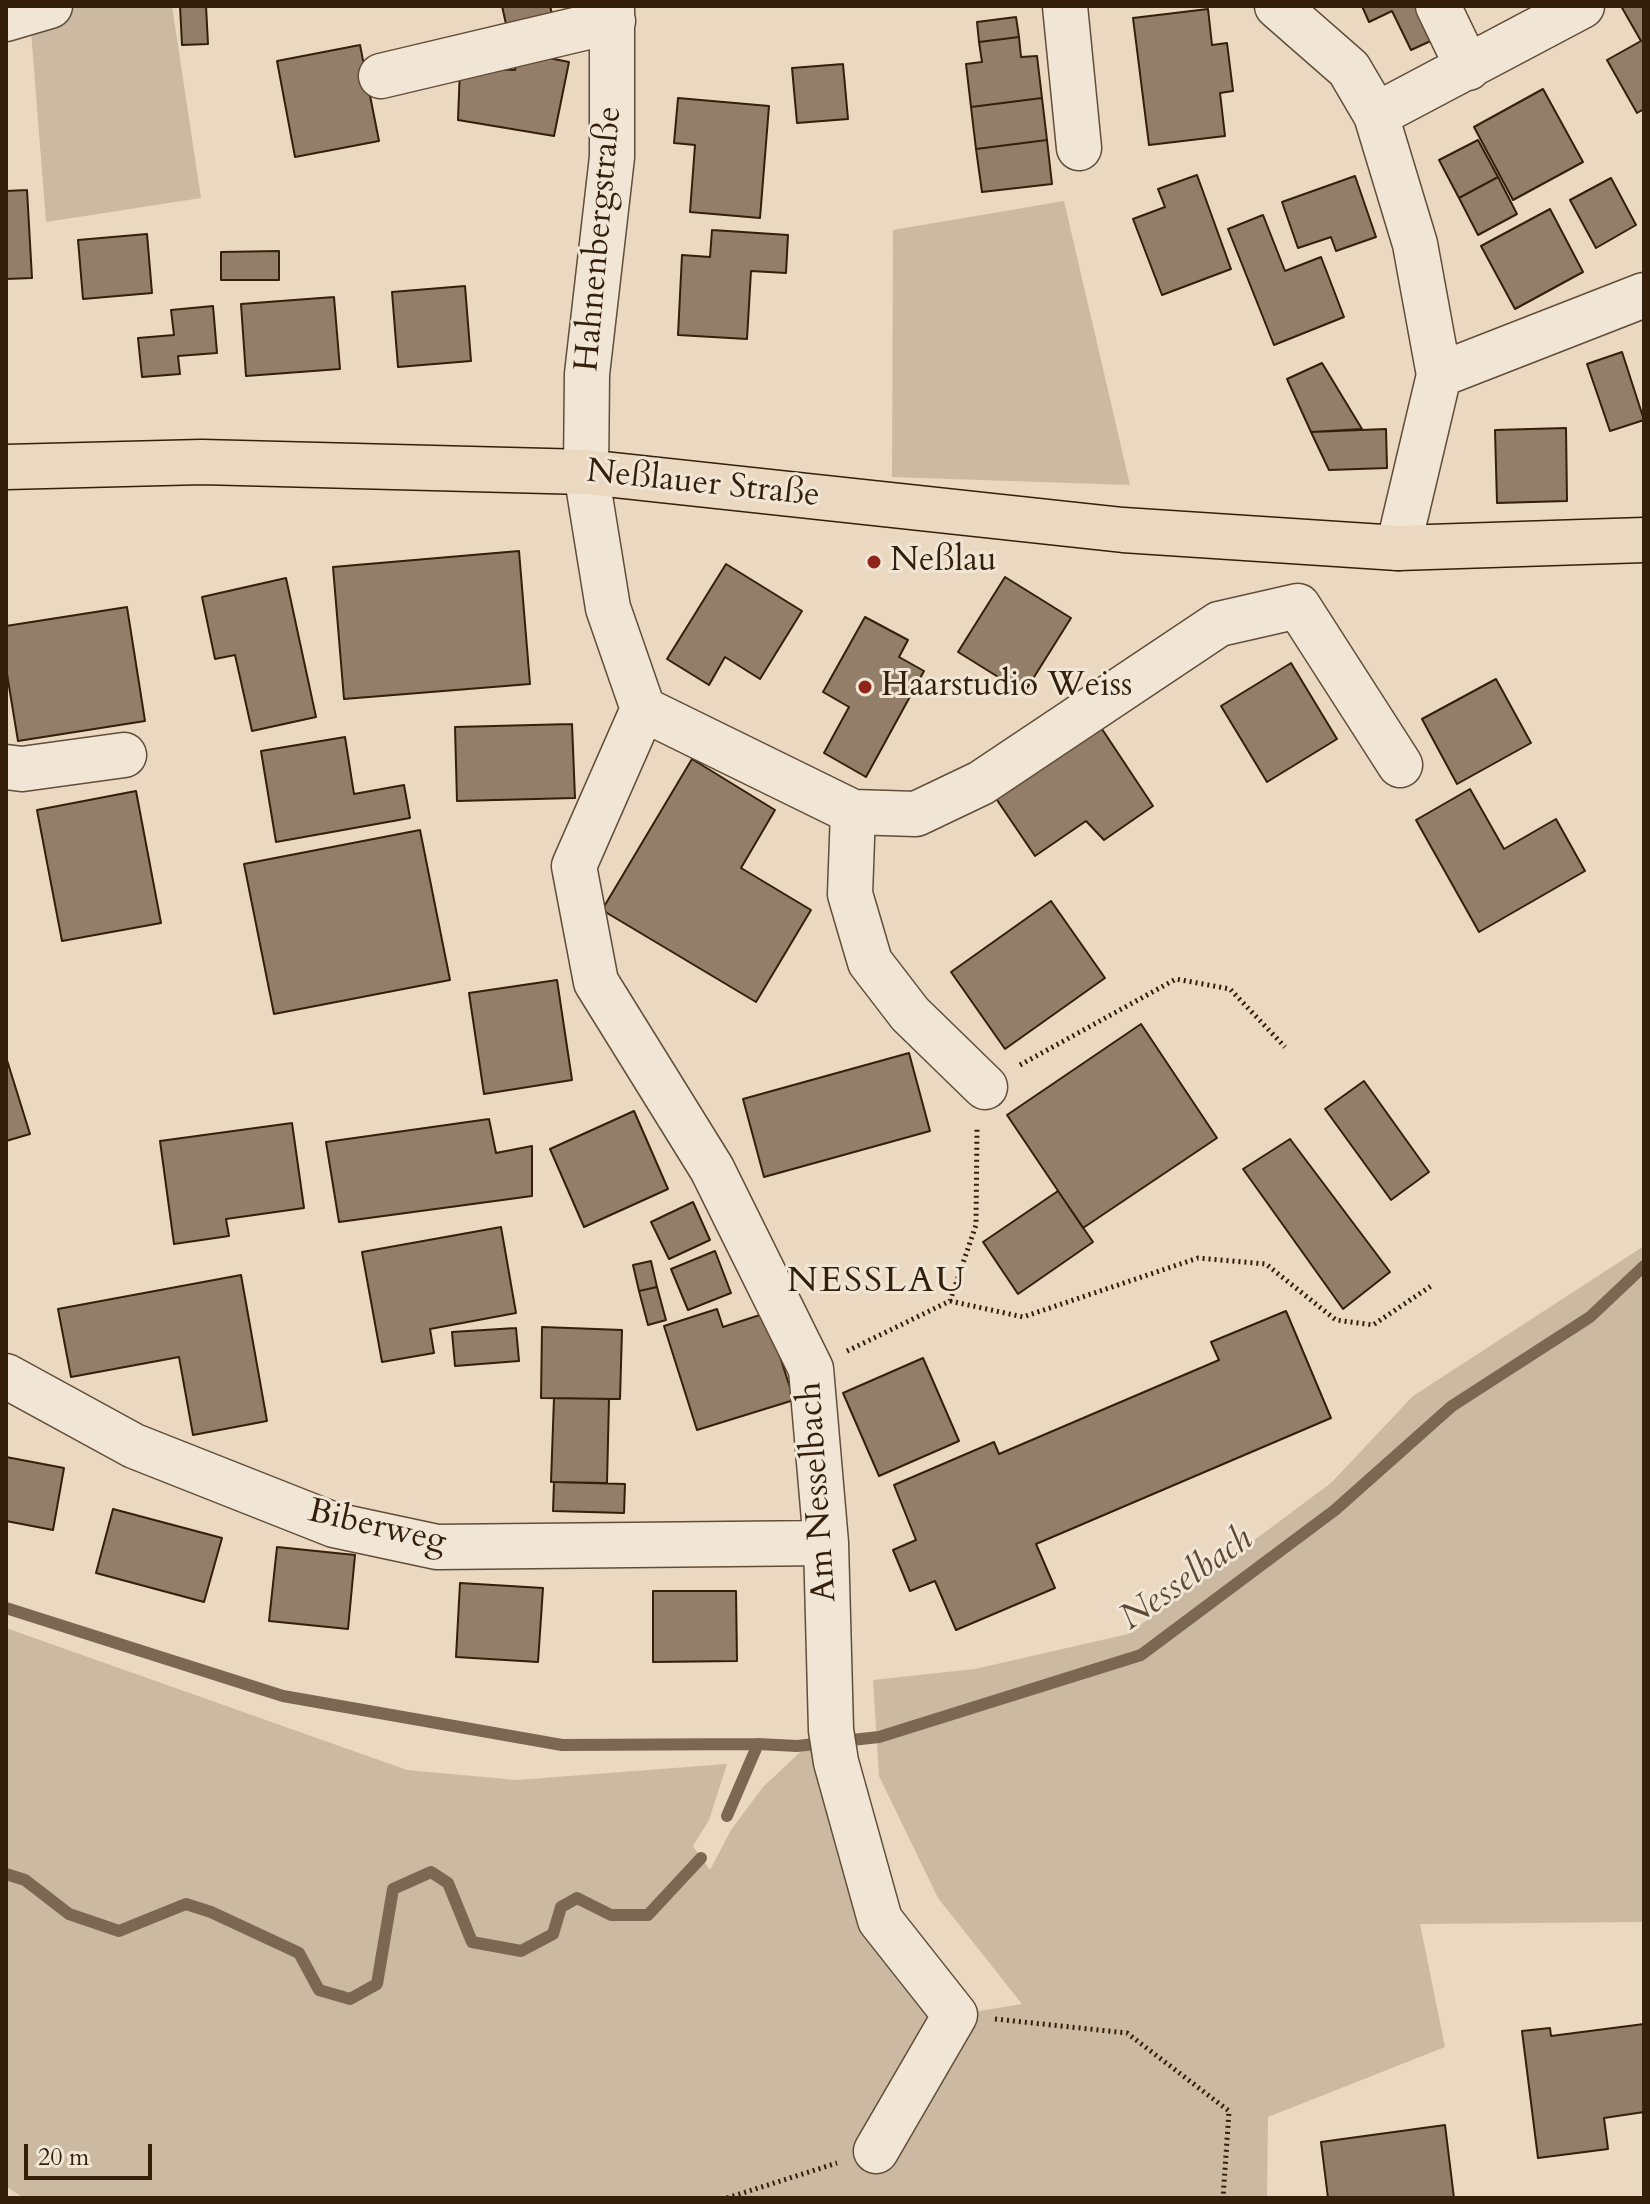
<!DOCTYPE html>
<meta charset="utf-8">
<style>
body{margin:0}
#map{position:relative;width:1650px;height:2204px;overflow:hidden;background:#ead8c0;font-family:Cardo,serif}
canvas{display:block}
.frame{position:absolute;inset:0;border:8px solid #341f0a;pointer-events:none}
.scale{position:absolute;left:24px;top:2144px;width:128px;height:36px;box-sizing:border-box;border:4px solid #341f0a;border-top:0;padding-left:10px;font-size:24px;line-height:28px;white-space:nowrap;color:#341f0a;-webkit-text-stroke:6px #f1e6d6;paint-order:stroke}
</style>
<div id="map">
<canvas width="1650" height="2204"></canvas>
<div class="frame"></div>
<div class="scale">20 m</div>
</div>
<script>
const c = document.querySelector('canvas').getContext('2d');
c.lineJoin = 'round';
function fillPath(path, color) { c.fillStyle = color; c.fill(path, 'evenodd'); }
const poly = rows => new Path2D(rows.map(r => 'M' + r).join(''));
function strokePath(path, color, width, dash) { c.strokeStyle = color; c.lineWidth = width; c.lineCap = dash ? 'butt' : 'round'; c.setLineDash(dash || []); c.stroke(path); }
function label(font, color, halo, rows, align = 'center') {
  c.font = font + ' Cardo,serif'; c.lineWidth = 6; c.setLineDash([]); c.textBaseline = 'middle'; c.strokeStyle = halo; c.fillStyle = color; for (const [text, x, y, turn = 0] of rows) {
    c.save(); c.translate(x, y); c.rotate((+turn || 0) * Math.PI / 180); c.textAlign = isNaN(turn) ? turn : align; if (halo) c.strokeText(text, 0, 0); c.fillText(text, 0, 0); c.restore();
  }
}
fillPath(poly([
 [72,6,172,6,201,198,46,222,31,31],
 [1064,201,1130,485,892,477,893,230],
 [1644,1246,1644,1922,1420,1924,1445,2047,1268,2117,1267,2198,23,2198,6,2186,6,1628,407,1770,517,1780,727,1764,709,1820,693,1846,710,1870,731,1830,763,1787,811,1742,955,2015,1022,2004,938,1898,879,1776,873,1680,975,1669,1128,1634,1331,1483,1413,1396]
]), '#cbb9a1');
strokePath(poly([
 [6,1608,283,1696,562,1745,758,1744],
 [727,1816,758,1744,797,1746,879,1737,1141,1655,1335,1510,1452,1406,1590,1317,1644,1266],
 [6,1874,25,1880,69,1914,119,1931,186,1904,211,1912,299,1953,319,1990,350,1999,377,1984,393,1889,431,1872,448,1883,472,1942,521,1951,553,1934,561,1907,577,1898,611,1915,648,1915,701,1858]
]), '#7c6852', 12);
const building = poly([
 [180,6,206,6,208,44,182,45,180,6],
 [502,6,550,6,554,21,508,33,502,6],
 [1362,6,1420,6,1435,39,1411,50,1392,11,1369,22,1362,6],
 [1621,6,1644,6,1644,109,1637,113,1607,60,1641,41,1621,6],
 [1208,9,1212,45,1227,43,1233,91,1220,93,1225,136,1149,145,1133,18,1208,9],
 [1016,17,1019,37,979,42,977,22,1016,17],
 [1019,37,1021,57,1037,56,1042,98,971,107,966,64,982,62,979,42,1019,37],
 [360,45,379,141,295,157,277,61,360,45],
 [519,52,569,62,554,136,458,120,460,68,515,70,519,52],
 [843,64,848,119,797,123,792,68,843,64],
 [1543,89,1583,162,1513,200,1474,127,1543,89],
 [678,98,769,106,760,218,690,212,695,145,674,143,678,98],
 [1042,98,1047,140,976,149,971,107,1042,98],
 [1047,140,1052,184,982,192,976,149,1047,140],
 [1478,140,1498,177,1459,198,1439,160,1478,140],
 [1197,175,1231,269,1162,295,1133,219,1165,207,1158,189,1197,175],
 [1355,176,1376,237,1336,251,1331,237,1298,248,1282,202,1355,176],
 [1498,177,1517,214,1478,235,1459,198,1498,177],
 [1611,178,1636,225,1596,248,1570,200,1611,178],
 [27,190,32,278,6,279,6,191,27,190],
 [1550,209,1583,272,1515,309,1481,246,1550,209],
 [1263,215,1285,271,1321,257,1344,317,1274,345,1228,229,1263,215],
 [712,230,788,235,786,273,751,271,747,339,678,335,682,255,710,257,712,230],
 [147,234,152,293,83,299,78,240,147,234],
 [279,251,279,280,221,280,221,252,279,251],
 [465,286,471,361,398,367,392,292,465,286],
 [334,297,340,369,246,376,241,304,334,297],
 [213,306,217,353,178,356,180,374,142,377,138,338,174,335,171,310,213,306],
 [1622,352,1644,420,1610,431,1587,364,1622,352],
 [1322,363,1362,429,1311,432,1287,379,1322,363],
 [1566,428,1567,501,1497,503,1495,430,1566,428],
 [1386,429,1387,468,1329,470,1311,432,1386,429],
 [519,551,530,684,344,699,333,567,519,551],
 [726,564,802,611,760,679,725,657,709,685,667,659,726,564],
 [1005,577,1071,618,1024,693,958,652,1005,577],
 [286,578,316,717,252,731,235,655,215,659,202,597,286,578],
 [127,607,145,721,18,741,6,668,6,626,127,607],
 [865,617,908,640,899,657,924,671,866,777,824,753,849,707,823,692,865,617],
 [1291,663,1337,739,1267,782,1221,706,1291,663],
 [1496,679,1531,743,1457,784,1422,719,1496,679],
 [572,724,575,798,457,801,455,727,572,724],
 [1100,726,1153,806,1104,840,1086,821,1035,856,995,797,1100,726],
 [345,737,354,794,404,785,410,818,276,842,261,751,345,737],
 [692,759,775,810,741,868,811,910,756,1002,602,910,692,759],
 [1470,789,1504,849,1556,819,1585,871,1479,932,1416,820,1470,789],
 [136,791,161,923,62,941,37,810,136,791],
 [420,830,450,980,274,1014,244,864,420,830],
 [1051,901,1105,978,1005,1049,951,972,1051,901],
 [557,980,572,1080,484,1094,469,993,557,980],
 [1141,1024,1217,1138,1083,1228,1007,1115,1141,1024],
 [909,1053,930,1131,764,1177,743,1099,909,1053],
 [6,1057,30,1134,6,1141,6,1057],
 [1364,1081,1429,1172,1391,1200,1325,1109,1364,1081],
 [634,1111,668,1189,584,1227,550,1149,634,1111],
 [489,1119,496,1153,532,1146,532,1196,339,1222,326,1142,489,1119],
 [292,1123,304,1208,226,1219,229,1236,174,1244,160,1141,292,1123],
 [1290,1139,1390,1272,1343,1309,1243,1169,1290,1139],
 [1058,1191,1093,1242,1018,1294,983,1242,1058,1191],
 [693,1202,710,1240,669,1259,651,1222,693,1202],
 [501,1227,516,1313,430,1329,434,1353,382,1362,362,1252,501,1227],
 [715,1251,731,1293,688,1310,671,1269,715,1251],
 [651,1261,657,1287,639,1291,633,1265,651,1261],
 [241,1275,267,1421,193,1435,179,1357,71,1377,58,1309,241,1275],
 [657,1287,666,1320,648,1325,639,1291,657,1287],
 [717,1309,723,1327,766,1313,794,1400,697,1430,664,1326,717,1309],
 [1286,1311,1331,1418,1036,1544,1055,1588,956,1630,935,1581,910,1591,893,1550,916,1540,894,1485,994,1442,999,1454,1219,1360,1211,1342,1286,1311],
 [542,1327,622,1330,620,1399,541,1398,542,1327],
 [516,1328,519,1361,455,1366,452,1332,516,1328],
 [923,1358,959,1441,879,1476,843,1393,923,1358],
 [554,1398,609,1399,607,1483,551,1482,554,1398],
 [6,1457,64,1468,53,1530,6,1521,6,1457],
 [554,1482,625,1484,624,1513,553,1511,554,1482],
 [113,1509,222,1538,204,1602,96,1573,113,1509],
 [277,1547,355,1555,348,1629,269,1621,277,1547],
 [460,1583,543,1588,538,1662,456,1657,460,1583],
 [653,1591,736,1591,737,1661,653,1662,653,1591],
 [1644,2024,1644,2112,1604,2118,1608,2149,1538,2158,1522,2031,1550,2028,1551,2036,1644,2024],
 [1445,2125,1454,2198,1328,2198,1321,2142,1445,2125]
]);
fillPath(building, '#937f69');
strokePath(building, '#341f0a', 2);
const minor = poly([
 [612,6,612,157,587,374,586,472,608,608,643,709,574,866,596,982,712,1169,811,1369,826,1543,831,1730,836,1762,880,1920,955,2015,876,2151],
 [1065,6,1079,148],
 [1277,6,1349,69,1376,115],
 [1438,6,1468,68],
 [6,19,50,6],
 [381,76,613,21],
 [1439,375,1644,295],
 [1398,548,1439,375,1415,244,1376,115,1582,6],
 [643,709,853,812,916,814,981,783,1219,624,1298,606,1400,765],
 [6,767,22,769,124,755],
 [853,812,850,894,870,962,910,1014,985,1087],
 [6,1376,134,1446,334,1525,437,1547,826,1543]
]);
const major = poly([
 [6,467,202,462,586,472,1123,530,1398,548,1644,540]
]);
strokePath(minor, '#624d38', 47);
strokePath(major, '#341f0a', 47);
strokePath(poly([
 [1020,1065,1176,979,1230,989,1285,1047],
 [950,1301,1023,1317,1198,1258,1266,1264,1336,1320,1373,1325,1431,1286],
 [847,1351,950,1301,976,1225,977,1129],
 [995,2019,1127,2033,1229,2111,1223,2198],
 [727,2198,837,2163]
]), '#341f0a', 5, [2, 4]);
strokePath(minor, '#f1e6d6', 44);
strokePath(major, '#ead8c0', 44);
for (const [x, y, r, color] of [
 [874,562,8,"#8f2418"],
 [865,687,8,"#8f2418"]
]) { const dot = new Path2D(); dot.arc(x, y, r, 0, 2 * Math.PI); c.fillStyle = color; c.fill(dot); strokePath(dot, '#f1e6d6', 3); }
label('34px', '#341f0a', '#f1e6d6', [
 ["Hahnenbergstraße",600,239,-85],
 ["Neßlauer Straße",703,485,6],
 ["Am Nesselbach",819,1492,-94],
 ["Biberweg",377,1528,13]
]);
label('34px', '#341f0a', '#f1e6d6', [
 ["Neßlau",890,562],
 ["Haarstudio Weiss",881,687]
], 'left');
c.letterSpacing = '2px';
label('36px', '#341f0a', '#f1e6d6', [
 ["NESSLAU",877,1283]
]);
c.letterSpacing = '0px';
label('italic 36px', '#5e4a34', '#f1e6d6', [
 ["Nesselbach",1187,1580,-35]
]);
</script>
